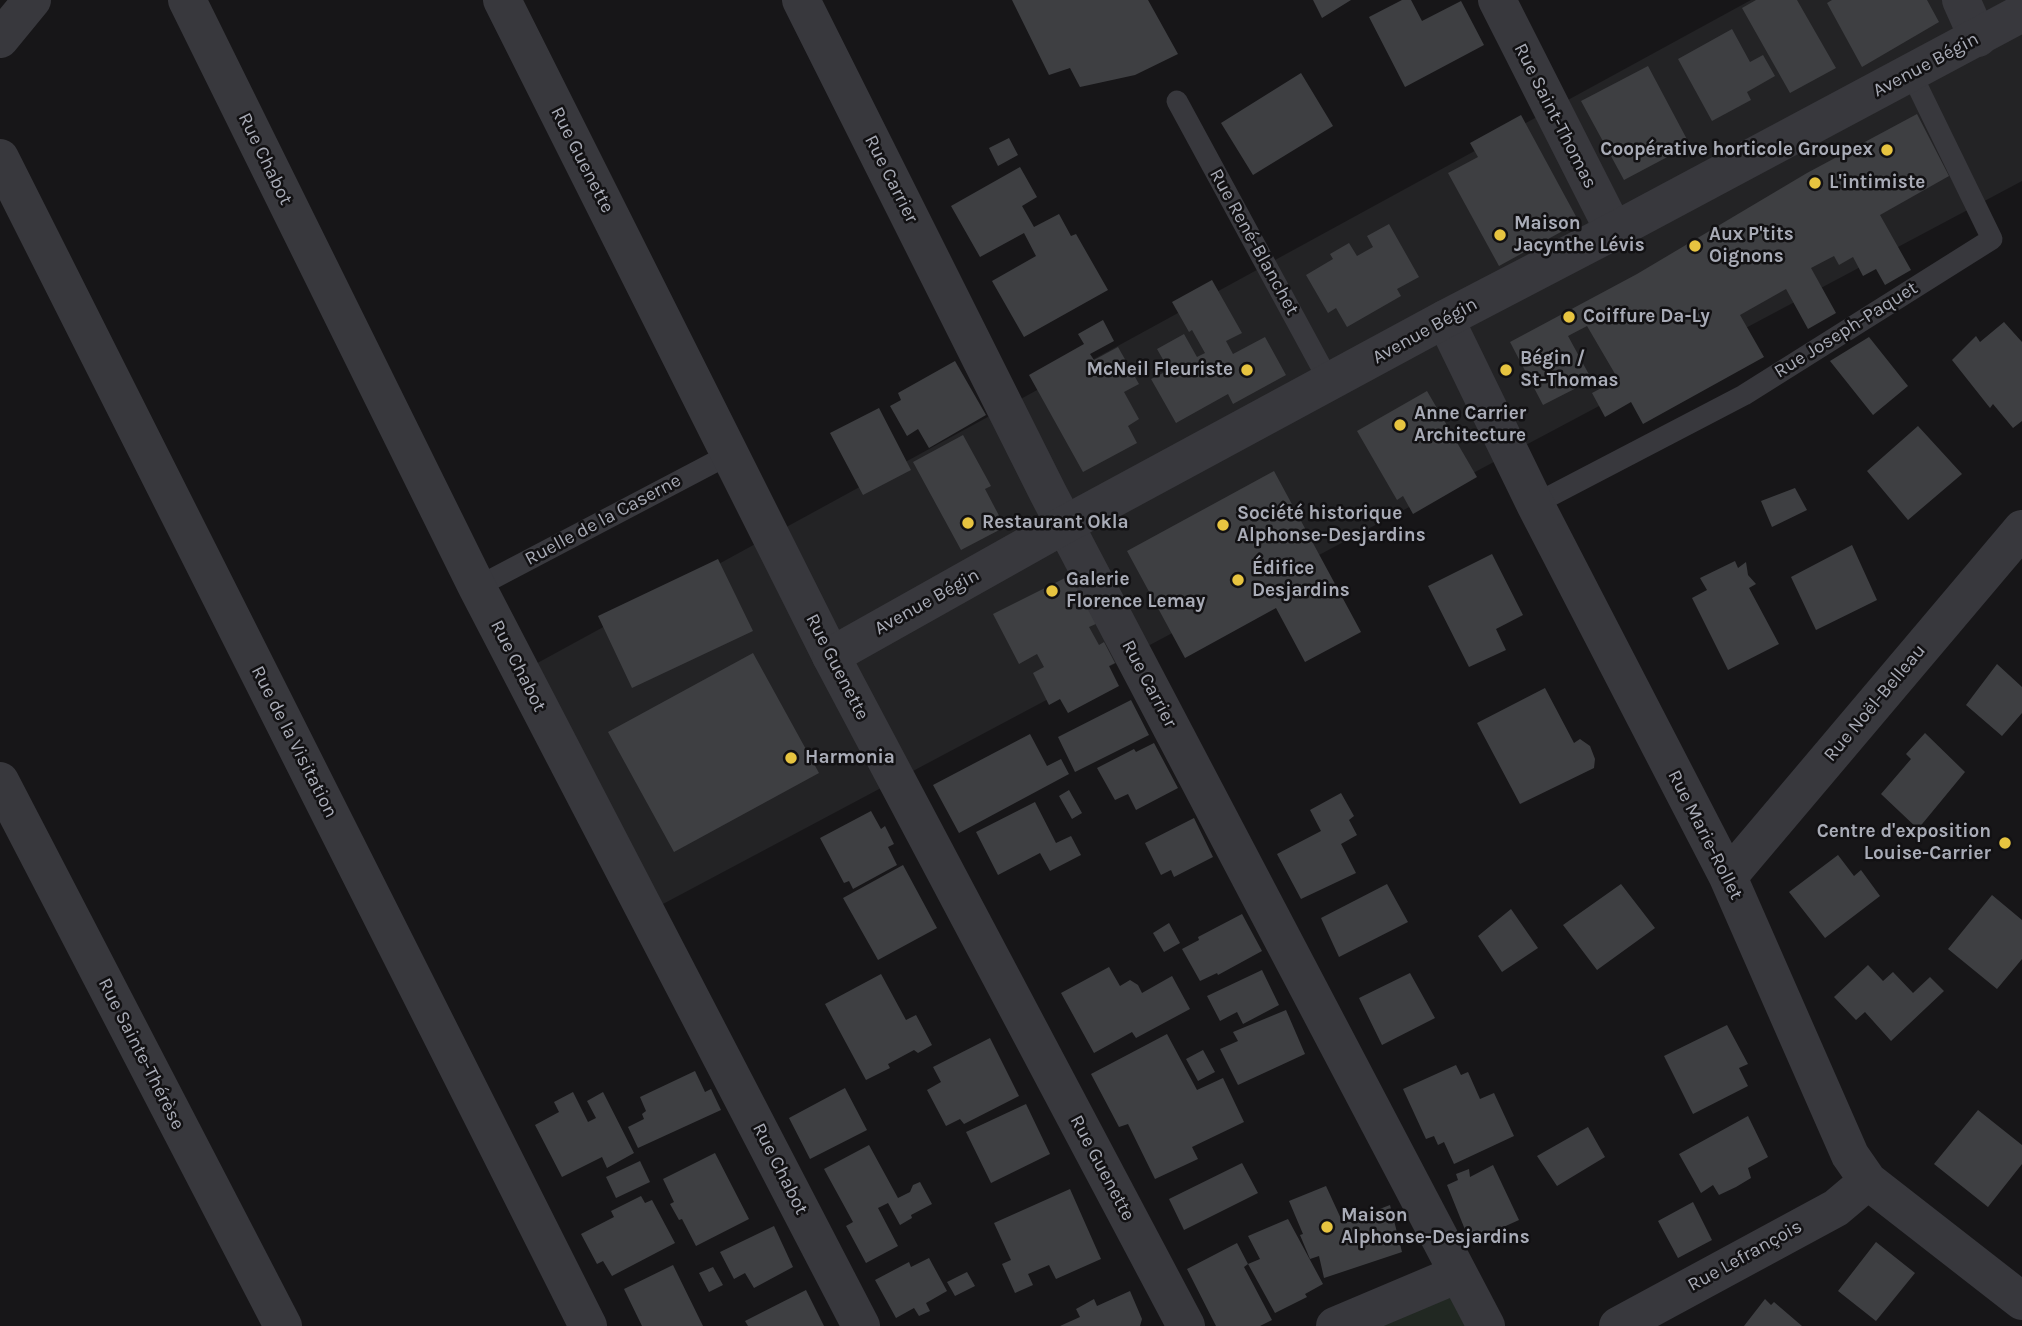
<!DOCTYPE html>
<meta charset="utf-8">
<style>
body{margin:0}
canvas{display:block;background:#171618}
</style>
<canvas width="2022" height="1326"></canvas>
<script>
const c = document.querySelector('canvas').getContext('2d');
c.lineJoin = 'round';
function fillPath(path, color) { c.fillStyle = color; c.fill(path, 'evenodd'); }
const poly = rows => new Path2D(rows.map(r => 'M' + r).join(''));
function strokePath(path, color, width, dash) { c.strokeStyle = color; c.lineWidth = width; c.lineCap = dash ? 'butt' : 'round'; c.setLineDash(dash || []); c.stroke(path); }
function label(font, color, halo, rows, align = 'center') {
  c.font = font + ' Karla,sans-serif'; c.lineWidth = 5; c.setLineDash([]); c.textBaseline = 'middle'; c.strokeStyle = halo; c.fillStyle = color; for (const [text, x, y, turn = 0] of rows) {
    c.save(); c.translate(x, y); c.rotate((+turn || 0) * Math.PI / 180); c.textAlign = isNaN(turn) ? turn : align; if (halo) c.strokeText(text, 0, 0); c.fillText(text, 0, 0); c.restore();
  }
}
fillPath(poly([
 [1751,0,2022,0,2022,181,646,913,521,672]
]), '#232325');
fillPath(poly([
 [1458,1274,1486,1326,1335,1326]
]), '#212822');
fillPath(poly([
 [1012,0,1148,0,1178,54,1135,75,1080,87,1070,68,1049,75],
 [1313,0,1351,0,1322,18],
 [1402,0,1411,0,1422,21,1461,1,1484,45,1405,87,1369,17],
 [1756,0,1797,0,1836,68,1790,93,1742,8],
 [1832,0,1927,0,1939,22,1862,67,1827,3],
 [1732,29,1750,62,1763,55,1775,76,1747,92,1751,100,1712,121,1678,59],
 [1648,66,1690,145,1624,180,1581,101],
 [1301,73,1333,126,1253,175,1221,123],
 [1917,114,1949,176,1880,215,1911,270,1885,285,1876,269,1863,276,1853,257,1839,265,1834,256,1811,268,1836,313,1808,329,1786,289,1740,315,1764,357,1643,424,1631,402,1605,417,1592,393,1618,379,1587,326,1568,336,1592,380,1543,405,1510,342,1637,274,1807,173],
 [1521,115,1579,222,1499,266,1448,173,1478,157,1470,143],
 [1009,138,1018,155,998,166,989,148],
 [1020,167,1037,197,1022,206,1034,227,1059,214,1071,236,1076,234,1108,290,1024,337,992,281,1036,256,1024,233,980,257,951,206],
 [1389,224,1419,277,1397,289,1401,296,1347,327,1336,308,1328,313,1306,275,1333,259,1330,254,1349,243,1357,256,1373,247,1367,236],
 [1212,280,1242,333,1226,341,1233,354,1265,337,1286,375,1233,404,1228,394,1176,423,1151,379,1169,370,1157,349,1184,334,1197,357,1205,353,1192,330,1189,332,1172,302],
 [1103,320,1114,341,1090,354,1094,360,1118,347,1139,384,1124,392,1139,419,1128,426,1137,443,1083,472,1029,375,1084,344,1078,334],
 [2004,322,2022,342,2022,421,2013,428,1993,404,1990,408,1952,360,1976,336,1980,342],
 [1869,337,1908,386,1873,415,1830,361],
 [955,361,986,415,929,448,918,429,907,436,890,406,901,400,898,393],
 [1427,391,1477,477,1413,514,1403,496,1397,500,1357,431],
 [879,408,911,470,863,495,830,433],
 [1918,426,1962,474,1908,520,1867,471],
 [963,435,991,486,985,489,1005,527,961,550,913,462],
 [1274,471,1361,632,1305,662,1276,608,1185,658,1127,551],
 [1795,488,1807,510,1772,527,1761,501],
 [1852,545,1877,600,1816,630,1791,577],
 [1492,554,1523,615,1496,629,1506,650,1469,667,1428,586],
 [718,559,753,631,632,688,598,616],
 [1735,561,1738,568,1746,562,1748,575,1756,584,1749,588,1779,644,1728,670,1692,598,1707,590,1700,578],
 [1065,578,1075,580,1098,623,1089,627,1099,645,1104,642,1115,663,1109,666,1119,686,1068,713,1060,699,1049,705,1033,673,1044,667,1037,654,1019,664,993,614],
 [753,653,819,773,674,852,608,732],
 [1997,664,2022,687,2022,713,2002,736,1966,705],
 [1545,688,1574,743,1580,739,1590,746,1595,759,1594,768,1520,804,1477,723],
 [1131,700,1149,735,1075,772,1058,737],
 [1925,733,1965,772,1918,829,1881,794,1911,759,1906,754],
 [1030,734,1047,766,1061,759,1069,774,959,833,933,785],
 [1154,743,1178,788,1136,810,1128,794,1115,800,1097,768,1134,749,1136,752],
 [1069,790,1082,813,1072,819,1059,796],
 [1341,793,1354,816,1349,820,1357,835,1341,844,1356,873,1301,899,1277,854,1321,831,1310,810],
 [1035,802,1056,843,1071,836,1081,855,1050,871,1040,853,998,875,976,832],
 [871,811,881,829,885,826,894,844,888,847,897,865,853,889,849,881,844,883,820,838],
 [1194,818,1213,857,1174,877,1171,870,1161,875,1145,843],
 [1838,855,1854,876,1861,870,1880,896,1825,938,1789,892],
 [903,865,937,928,878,960,843,898],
 [1387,884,1408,922,1339,957,1321,918],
 [1621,884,1655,928,1597,970,1563,925],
 [1992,895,2022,920,2022,959,1997,989,1948,949],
 [1511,909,1538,948,1502,972,1478,936],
 [1242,914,1262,951,1218,975,1217,973,1200,981,1182,949,1199,940,1198,937],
 [1169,923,1180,943,1164,952,1153,933],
 [1868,965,1883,981,1893,972,1913,993,1930,977,1944,991,1891,1041,1865,1012,1856,1020,1834,997],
 [1109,967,1120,986,1130,980,1138,985,1142,993,1172,976,1190,1009,1136,1038,1132,1032,1094,1053,1061,993],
 [1262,970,1279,1005,1243,1024,1237,1012,1220,1021,1207,996],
 [1410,973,1435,1018,1382,1045,1359,998],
 [881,974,906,1020,916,1015,932,1045,918,1053,914,1050,888,1064,890,1068,866,1080,825,1004],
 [1286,1010,1305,1054,1238,1085,1220,1049,1238,1041,1233,1032],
 [1727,1025,1748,1064,1739,1068,1748,1086,1693,1114,1664,1056],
 [1167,1034,1197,1090,1223,1078,1244,1122,1192,1147,1198,1159,1155,1179,1128,1124,1119,1127,1091,1074],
 [990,1038,1019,1096,964,1124,960,1119,946,1126,927,1090,941,1082,933,1067],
 [1203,1050,1215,1072,1198,1081,1186,1059],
 [1456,1065,1461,1075,1468,1072,1480,1099,1494,1093,1514,1136,1454,1164,1444,1142,1438,1145,1434,1136,1426,1139,1403,1089],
 [695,1071,705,1092,711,1089,721,1110,638,1148,628,1127,644,1119,642,1114,646,1111,640,1097],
 [845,1088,867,1130,810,1159,789,1118],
 [573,1092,588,1122,596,1118,587,1101,603,1092,634,1153,607,1168,602,1157,562,1177,535,1125,559,1112,554,1102],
 [1026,1104,1050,1154,991,1183,966,1132],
 [1978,1110,2022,1145,2022,1164,1988,1207,1934,1164],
 [1748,1116,1768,1157,1748,1168,1751,1178,1736,1187,1719,1195,1713,1185,1701,1193,1679,1154],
 [1588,1127,1605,1157,1557,1186,1537,1156],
 [869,1145,898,1198,910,1192,913,1185,920,1182,932,1204,911,1215,912,1218,900,1225,888,1203,878,1208,898,1246,866,1263,846,1226,853,1222,824,1169],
 [715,1153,749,1219,696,1246,682,1219,679,1220,670,1204,674,1202,663,1179],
 [640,1161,650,1182,616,1198,606,1177],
 [1242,1163,1258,1193,1184,1230,1169,1199],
 [1493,1165,1519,1220,1470,1242,1447,1185,1458,1180,1456,1174,1469,1169,1470,1177],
 [1326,1186,1343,1223,1390,1205,1402,1252,1324,1278,1319,1256,1310,1259,1300,1235,1303,1234,1289,1201],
 [1070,1189,1101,1259,1056,1279,1049,1265,1028,1274,1033,1285,1015,1293,1002,1264,1011,1260,994,1223],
 [641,1196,645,1203,652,1200,675,1243,612,1276,603,1261,597,1264,581,1234,614,1217,611,1211],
 [1693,1202,1712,1240,1678,1258,1658,1221],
 [1288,1219,1323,1284,1305,1294,1307,1297,1275,1313,1248,1264,1260,1259,1248,1236],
 [774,1226,793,1267,754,1288,745,1273,734,1279,720,1252],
 [1876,1242,1915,1273,1876,1321,1838,1291],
 [1237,1243,1248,1264,1244,1267,1272,1320,1260,1326,1216,1326,1187,1269],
 [929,1258,947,1291,926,1303,930,1311,919,1316,914,1308,896,1318,875,1280,909,1262,911,1267],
 [673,1265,703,1326,642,1326,624,1289],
 [713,1267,723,1285,709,1292,699,1273],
 [967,1272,975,1286,955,1296,947,1282],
 [806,1290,824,1326,748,1326,745,1321],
 [1130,1291,1142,1319,1140,1326,1060,1326,1080,1317,1076,1309,1094,1299,1097,1306],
 [1765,1299,1771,1305,1774,1302,1802,1326,1744,1326]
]), '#3e3f42');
strokePath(poly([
 [1177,101,1330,383],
 [1535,504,1744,395,1992,239,1911,73],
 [477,587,730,454]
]), '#38383d', 21);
strokePath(poly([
 [187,0,477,587,861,1326],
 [502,0,831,656],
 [801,0,1048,493,1486,1326],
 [1497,0,1614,231],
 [1961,0,1978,38],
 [0,158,588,1326],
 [1445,319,1535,504,1728,877,1850,1155,1868,1181,2022,1301],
 [0,781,283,1326],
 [1728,877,2022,529],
 [1335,1326,1458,1274],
 [1618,1326,1836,1208,1868,1181]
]), '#38383d', 38);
strokePath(poly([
 [0,39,32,0],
 [1186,1326,831,656,1066,524,1445,319,1614,231,2022,13]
]), '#38383d', 38);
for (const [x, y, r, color] of [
 [1887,150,7,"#e7c440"],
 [1815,183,7,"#e7c440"],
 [1500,235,7,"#e7c440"],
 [1695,246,7,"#e7c440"],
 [1569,317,7,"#e7c440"],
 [1247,370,7,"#e7c440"],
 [1506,370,7,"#e7c440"],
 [1400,425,7,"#e7c440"],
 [968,523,7,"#e7c440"],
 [1223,525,7,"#e7c440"],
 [1238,580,7,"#e7c440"],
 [1052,591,7,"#e7c440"],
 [791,758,7,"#e7c440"],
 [2005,843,7,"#e7c440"],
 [1327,1227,7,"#e7c440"]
]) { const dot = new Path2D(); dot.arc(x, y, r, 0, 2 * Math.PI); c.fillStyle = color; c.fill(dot); strokePath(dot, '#121113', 2.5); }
label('19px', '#a9acb7', '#121113', [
 ["Avenue Bégin",1926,65,-28],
 ["Rue Saint-Thomas",1555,116,63],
 ["Rue Chabot",265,159,64],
 ["Rue Guenette",582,160,63],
 ["Rue Carrier",891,179,63],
 ["Rue René-Blanchet",1254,242,61],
 ["Rue Joseph-Paquet",1846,330,-32],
 ["Avenue Bégin",1425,331,-29],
 ["Ruelle de la Caserne",603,520,-28],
 ["Avenue Bégin",927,602,-29],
 ["Rue Chabot",518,666,63],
 ["Rue Guenette",837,667,63],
 ["Rue Carrier",1149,684,62],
 ["Rue Noël-Belleau",1875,703,-50],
 ["Rue de la Visitation",294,742,63],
 ["Rue Marie-Rollet",1705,835,63],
 ["Rue Sainte-Thérèse",141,1054,63],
 ["Rue Guenette",1102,1168,62],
 ["Rue Chabot",780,1169,63],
 ["Rue Lefrançois",1745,1256,-29]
]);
label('bold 19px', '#a9acb7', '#121113', [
 ["Coopérative horticole Groupex",1873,150,"right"],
 ["L'intimiste",1829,183],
 ["Maison",1514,224],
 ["Jacynthe Lévis",1514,246],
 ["Aux P'tits",1709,235],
 ["Oignons",1709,257],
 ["Coiffure Da-Ly",1583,317],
 ["Bégin /",1520,359],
 ["St-Thomas",1520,381],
 ["McNeil Fleuriste",1233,370,"right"],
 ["Anne Carrier",1414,414],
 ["Architecture",1414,436],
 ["Société historique",1237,514],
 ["Alphonse-Desjardins",1237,536],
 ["Restaurant Okla",982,523],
 ["Édifice",1252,569],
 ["Desjardins",1252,591],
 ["Galerie",1066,580],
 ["Florence Lemay",1066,602],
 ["Harmonia",805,758],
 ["Centre d'exposition",1991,832,"right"],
 ["Louise-Carrier",1991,854,"right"],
 ["Maison",1341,1216],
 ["Alphonse-Desjardins",1341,1238]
], 'left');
</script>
